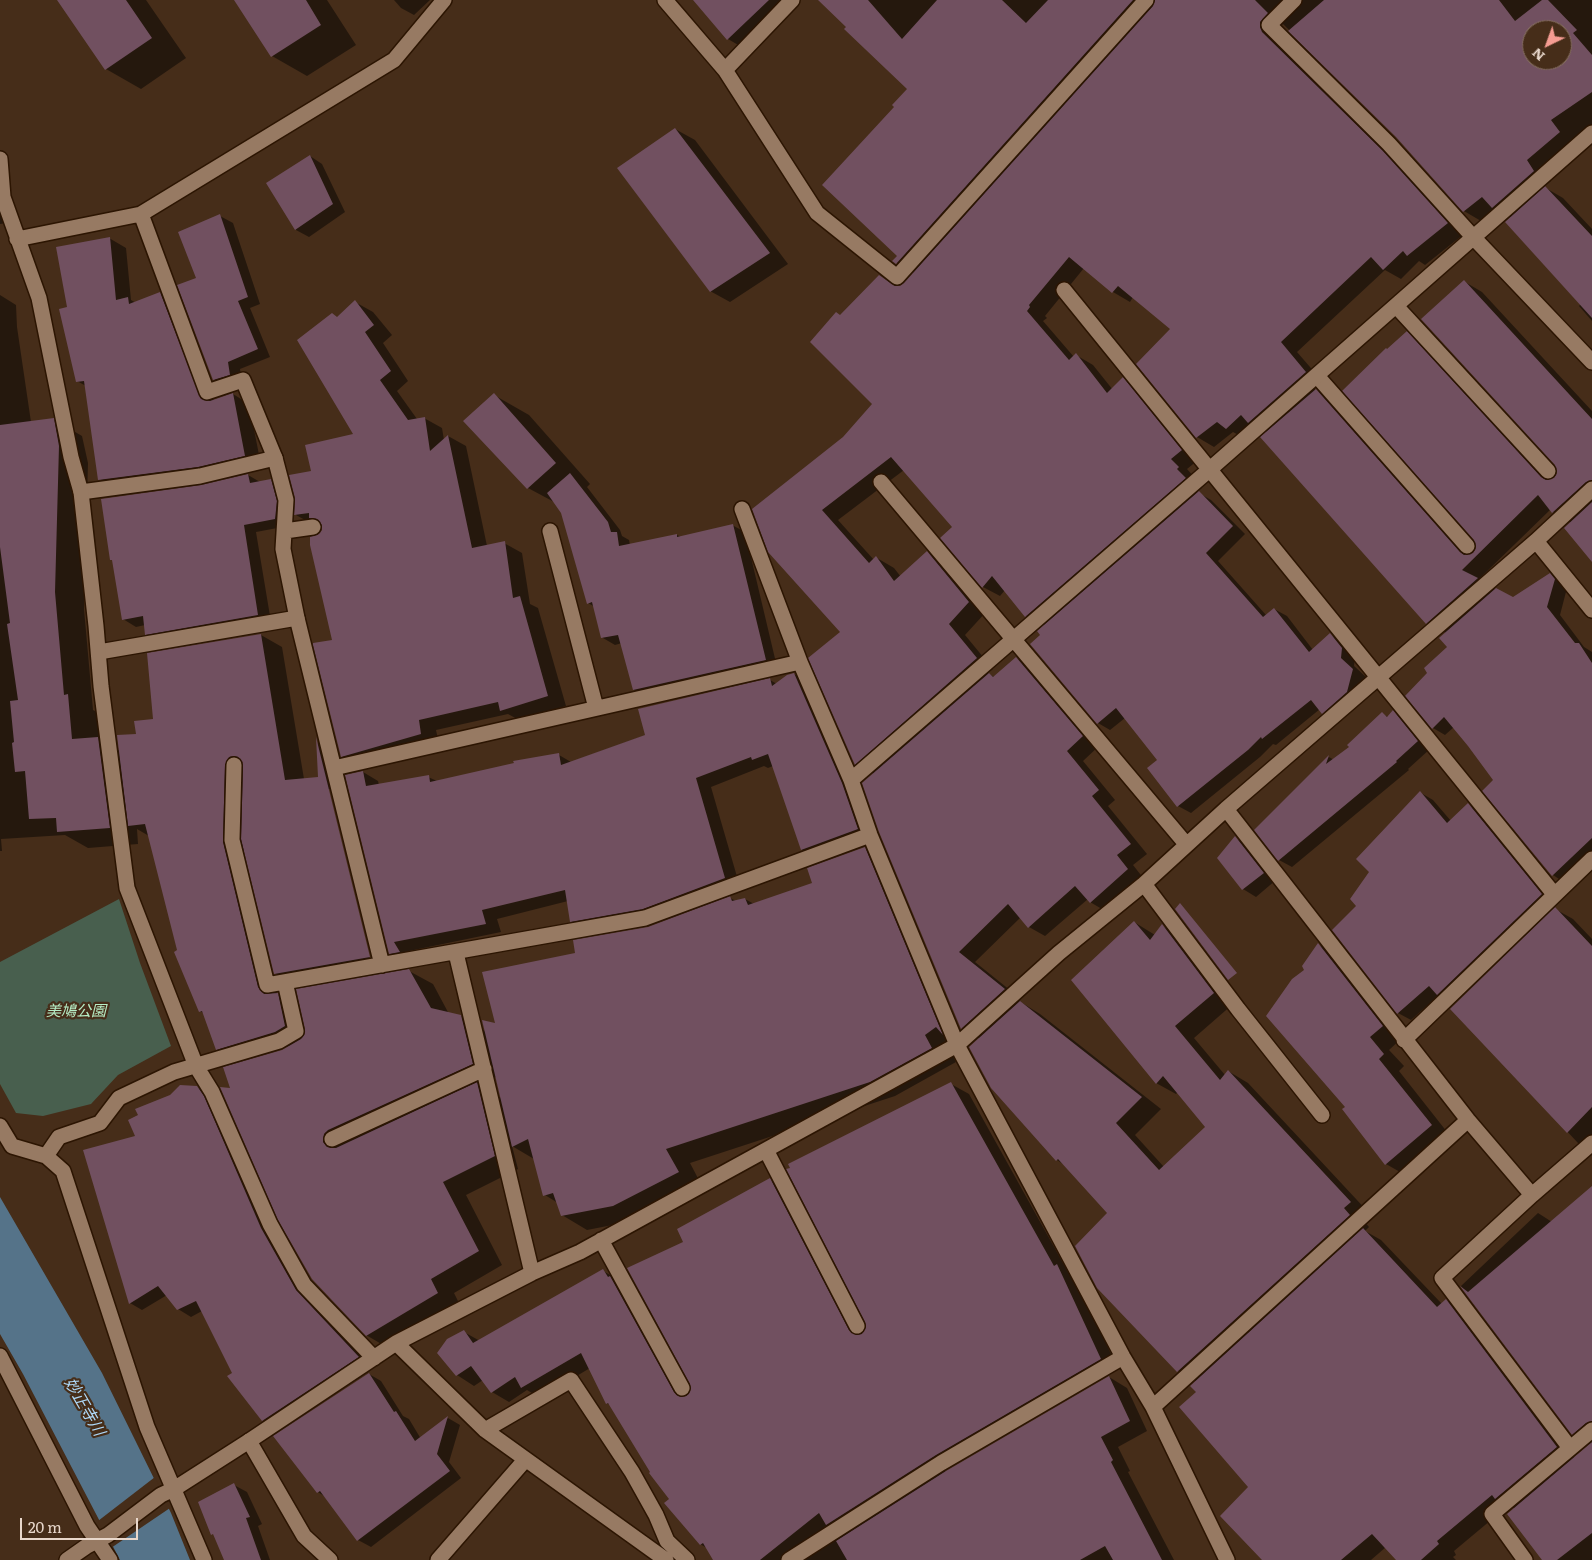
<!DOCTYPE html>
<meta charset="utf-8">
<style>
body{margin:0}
#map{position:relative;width:1592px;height:1560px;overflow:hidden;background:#462d19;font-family:Literata,serif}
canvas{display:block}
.north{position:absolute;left:1522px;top:20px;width:50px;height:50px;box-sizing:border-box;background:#462d19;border:1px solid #877160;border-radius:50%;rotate:222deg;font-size:14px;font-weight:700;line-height:20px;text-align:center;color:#e8d7cb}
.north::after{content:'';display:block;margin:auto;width:18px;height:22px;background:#f59c92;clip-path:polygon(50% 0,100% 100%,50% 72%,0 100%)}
.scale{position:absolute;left:20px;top:1518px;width:118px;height:22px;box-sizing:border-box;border:2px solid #e8d7cb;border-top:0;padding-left:6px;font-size:15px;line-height:18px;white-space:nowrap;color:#e8d7cb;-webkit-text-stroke:4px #462d19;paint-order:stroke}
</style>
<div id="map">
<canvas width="1592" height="1560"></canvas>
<div class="north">N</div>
<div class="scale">20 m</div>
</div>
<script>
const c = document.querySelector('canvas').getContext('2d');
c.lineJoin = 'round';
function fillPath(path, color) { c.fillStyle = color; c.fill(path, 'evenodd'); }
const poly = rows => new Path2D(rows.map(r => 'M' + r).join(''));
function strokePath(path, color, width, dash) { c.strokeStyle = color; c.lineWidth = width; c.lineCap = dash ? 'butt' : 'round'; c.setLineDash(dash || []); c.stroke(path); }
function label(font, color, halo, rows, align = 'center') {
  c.font = font + ' Literata,"Noto Sans JP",serif'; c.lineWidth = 4.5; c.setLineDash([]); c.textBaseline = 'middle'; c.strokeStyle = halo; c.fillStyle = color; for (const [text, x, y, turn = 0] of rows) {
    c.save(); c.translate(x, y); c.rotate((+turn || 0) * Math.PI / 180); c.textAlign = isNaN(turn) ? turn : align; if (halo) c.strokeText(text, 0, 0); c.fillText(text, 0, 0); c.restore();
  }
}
fillPath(poly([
 [119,899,140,963,171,1046,118,1075,91,1104,43,1116,16,1113,0,1084,0,962]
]), '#485f4e');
fillPath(poly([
 [0,1197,102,1373,171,1513,190,1560,120,1560,23,1374,0,1334]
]), '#557389');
fillPath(poly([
 [155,1477,170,1508,111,1548,98,1521]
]), '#462d19');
fillPath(poly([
 [59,0,146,0,186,58,141,89,106,69],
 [236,0,327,0,356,45,307,76,272,56],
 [394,0,430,0,414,15,401,8],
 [694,0,795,0,745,49,728,39],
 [820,0,1592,0,1592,129,1543,170,1551,181,1544,187,1563,198,1592,229,1592,321,1579,306,1581,304,1511,218,1495,209,1481,221,1464,211,1397,137,1283,24,1279,28,1464,234,1425,265,1419,261,1401,279,1385,270,1297,352,1323,382,1314,389,1333,400,1470,555,1474,554,1477,549,1475,539,1388,350,1407,333,1424,343,1550,480,1555,479,1558,474,1556,464,1465,282,1482,292,1592,411,1592,560,1571,523,1553,512,1551,509,1478,580,1513,598,1550,574,1562,581,1567,588,1560,615,1584,647,1592,652,1592,857,1565,883,1553,875,1484,791,1495,780,1454,727,1445,735,1433,728,1449,648,1446,633,1427,623,1267,433,1256,426,1244,438,1233,432,1214,447,1197,437,1138,364,1172,329,1133,297,1130,302,1113,292,1084,268,1045,316,1047,318,1043,321,1074,357,1076,355,1093,365,1113,390,1123,379,1140,389,1198,460,1187,469,1195,478,1193,479,1202,488,1197,492,1211,500,1245,534,1218,561,1266,615,1274,609,1287,616,1313,650,1331,635,1343,642,1355,656,1354,666,1366,677,1359,700,1335,720,1320,709,1276,745,1273,744,1260,757,1191,813,1178,806,1159,760,1125,718,1110,730,1098,723,1042,636,1045,626,1026,616,1005,590,1000,596,983,587,954,527,904,470,838,520,874,560,877,558,894,568,901,577,927,552,944,562,986,612,965,635,993,669,988,673,994,677,1016,658,1033,668,1099,746,1083,761,1115,800,1108,806,1147,854,1133,865,1144,879,1107,912,1090,902,1088,899,1045,936,1029,927,1021,917,975,962,1021,999,1019,1001,1040,1014,1161,1109,1135,1135,1164,1167,1206,1128,1178,1092,1176,1094,1156,1083,1134,922,1155,935,1163,926,1182,937,1233,1004,1194,1038,1225,1075,1228,1071,1248,1083,1370,1214,1363,1220,1369,1227,1365,1231,1381,1240,1442,1304,1446,1300,1464,1310,1575,1458,1591,1445,1573,1434,1461,1286,1538,1213,1552,1222,1592,1188,1592,1560,1544,1560,1515,1509,1509,1505,1454,1551,1456,1555,1453,1557,1456,1560,1398,1560,1386,1547,1371,1560,1264,1560,1249,1487,1198,1392,1197,1382,1178,1371,1098,1287,1109,1213,1066,1166,1057,1160,992,1088,980,1039,962,1028,874,774,856,764,842,633,769,551,843,438,874,404,841,316,879,276,900,287,914,273,897,263,899,256,896,107,909,89],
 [1532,30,1562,30,1562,60,1532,60],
 [675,129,695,140,788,264,730,302,710,291],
 [310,156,322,164,345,212,309,237,296,230,267,183],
 [0,196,7,223,0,224],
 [220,216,233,223,260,304,250,308,270,357,240,369,242,382,226,387,214,379,198,279],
 [109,238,126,248,131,300,136,303,160,293,176,303,214,401,233,394,249,404,261,465,116,489,100,479,86,386,77,381,68,308],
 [0,295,16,305,17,327,31,422,53,419,82,436,88,463,84,609,93,710,97,712,99,739,120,751,154,720,261,635,282,647,304,779,319,778,318,739,337,750,391,969,296,986,275,973,244,847,244,855,277,994,299,1006,305,1036,409,971,433,984,449,1014,461,1016,485,1031,496,1024,576,954,730,898,736,901,745,899,754,904,814,884,865,848,889,863,966,1047,949,1049,956,1062,895,1096,690,1163,702,1186,638,1220,587,1230,562,1215,558,1203,545,1195,534,1159,512,1146,518,1169,466,1195,502,1265,454,1293,461,1307,390,1349,366,1335,232,1089,289,1046,238,1061,217,1049,205,1014,200,1011,179,950,149,836,137,829,138,844,88,848,65,835,1,839,2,851,0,851],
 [328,789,331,789,373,963,371,964],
 [496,1077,501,1098,479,1085],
 [355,302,373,312,392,335,383,343,408,381,397,391,417,419,424,418,442,428,444,440,448,436,466,446,487,546,504,543,522,553,530,604,538,608,566,706,519,720,508,714,436,730,439,744,360,766,342,756,333,641,320,535,323,530,323,525,321,524,314,525,296,515,312,472,355,435,337,318],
 [494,395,529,415,590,484,587,487,620,530,622,536,629,540,630,545,677,535,681,537,732,525,745,532,777,667,646,697,634,690,622,643,615,645,603,638,595,607,588,603,562,512,556,503,528,488],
 [248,475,260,482,271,480,283,488,288,526,256,532,271,622,159,641,146,634,145,625,136,627,123,619,202,486],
 [794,674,810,683,873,838,818,858,802,850,773,766,768,768,764,766,711,787,740,887,587,930,571,921,568,901,497,919,501,932,409,951,414,960,405,962,390,953,363,772,378,781,379,785,428,777,437,781,559,755,571,762,646,735,770,680,777,684],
 [1393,712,1406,719,1430,749,1408,769,1409,770,1292,867,1279,860,1256,830,1329,757,1334,760,1351,747,1382,714,1388,717],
 [1421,793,1433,800,1451,821,1469,805,1481,812,1554,902,1451,1001,1439,995,1411,1020,1398,1013,1358,906,1371,871],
 [1235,838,1248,845,1276,880,1256,897,1243,889,1219,858],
 [1555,909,1573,919,1592,939,1592,1151,1578,1143,1452,1009],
 [1319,945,1339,956,1402,1038,1389,1050,1404,1066,1399,1071,1451,1137,1407,1176,1386,1164,1343,1109,1347,1107,1306,970],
 [951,1084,969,1094,1068,1272,1074,1275,1118,1369,945,1470,946,1472,1109,1377,1127,1388,1147,1431,1118,1447,1130,1471,1128,1472,1174,1560,714,1560,707,1548,700,1544,610,1405,607,1403,590,1368,540,1398,527,1390,509,1402,492,1392,483,1380,474,1386,457,1375,464,1332,480,1341,603,1271,621,1281,628,1288,687,1397,691,1393,685,1242,770,1180,788,1190,863,1335,868,1327],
 [197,1087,210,1095,309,1298,370,1364,275,1428,263,1420,234,1374,202,1311,191,1317,178,1309,167,1295,142,1310,130,1303,137,1136],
 [369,1374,381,1381,403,1416,409,1419,421,1439,448,1418,460,1425,449,1462,461,1478,371,1547,358,1540,327,1498,318,1492],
 [234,1485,247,1492,262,1524,258,1526,270,1560,225,1560]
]), '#0007');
fillPath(poly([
 [57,0,126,0,152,38,105,70],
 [234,0,306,0,321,25,271,57],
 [693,0,769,0,727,40],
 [818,0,868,0,902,39,937,0,1002,0,1026,23,1048,0,1133,0,896,264,892,261,897,256,822,185,894,107,892,105,907,89,844,29,846,27],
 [1155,0,1255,0,1268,13,1260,22,1260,27,1262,32,1382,150,1448,223,1407,256,1403,251,1383,270,1371,257,1281,342,1306,372,1248,423,1241,415,1226,429,1217,422,1196,438,1136,364,1170,329,1118,286,1112,293,1069,257,1029,305,1030,307,1027,311,1069,360,1076,353,1107,393,1123,377,1182,450,1171,459,1179,467,1177,469,1186,478,1025,617,992,576,982,588,940,538,952,527,891,457,822,510,869,563,876,556,894,581,927,551,969,602,949,624,977,658,855,765,808,658,840,632,768,552,752,509,843,437,872,404,810,342,836,312,840,315,879,275,895,286,900,286,904,283,1153,6],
 [1324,0,1499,0,1515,21,1542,0,1548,0,1577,30,1573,33,1592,55,1592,92,1551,120,1560,132,1527,160,1534,171,1492,208,1482,197,1463,212,1396,137,1288,31],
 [1532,30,1562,30,1562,60,1532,60],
 [675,128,770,253,710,292,617,168],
 [310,155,333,204,295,230,266,183],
 [1545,186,1592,236,1592,318,1505,222],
 [220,214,248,297,238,301,258,349,228,362,230,375,213,380,177,285,196,278,178,232],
 [110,237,116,300,128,297,129,304,160,292,201,399,210,401,233,393,245,456,198,467,98,480,84,381,76,382,59,309,67,307,56,247],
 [1464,280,1592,419,1592,480,1586,482,1552,513,1538,495,1462,570,1478,578,1426,624,1260,437,1316,389,1460,552,1464,555,1473,553,1476,548,1474,540,1342,391,1386,348,1387,349,1407,331,1541,477,1546,480,1554,478,1557,473,1555,465,1421,319],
 [355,300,374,325,365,332,391,371,380,380,408,420,425,417,430,451,448,435,472,548,505,541,513,598,520,596,548,696,500,711,498,702,419,720,421,734,341,757,313,645,313,643,332,640,310,545,310,537,319,534,322,530,322,525,317,519,309,518,309,513,294,515,295,498,289,475,311,471,305,445,353,434,297,340,332,313,337,317],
 [494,393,556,463,527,489,463,421],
 [54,418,59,446,55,592,64,695,68,694,72,739,98,737,110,828,57,832,56,818,29,819,25,771,15,772,12,743,14,742,10,701,18,700,7,624,10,623,0,547,0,425],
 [570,473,608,522,611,532,617,532,619,546,677,534,677,537,733,524,766,660,633,690,618,635,601,638,592,602,587,604,561,513,547,493],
 [248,474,250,483,271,479,277,501,275,519,244,525,258,615,145,635,143,616,122,620,112,560,110,560,101,499,201,485],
 [1199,491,1233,526,1206,553,1263,617,1274,608,1309,652,1330,633,1342,648,1341,658,1353,669,1347,692,1322,714,1311,700,1262,739,1261,737,1248,750,1177,807,1147,768,1157,760,1116,708,1097,724,1030,644,1040,635,1037,631],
 [1592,502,1592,562,1564,528],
 [1550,573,1555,579,1547,607,1575,643,1579,643,1592,663,1592,838,1552,876,1482,791,1493,780,1468,746,1444,717,1432,729,1405,696,1427,673,1424,668,1447,647,1439,638,1496,588,1513,597],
 [261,634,285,780,318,777,316,737,370,957,274,974,241,839,243,765,238,757,234,756,229,757,225,765,223,842,258,987,264,994,278,993,285,1026,275,1032,216,1050,202,1011,199,1012,174,952,177,950,145,824,128,826,117,735,136,734,134,721,153,719,147,653],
 [1016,657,1083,736,1067,751,1099,790,1092,796,1131,844,1117,855,1128,869,1090,903,1075,886,1028,928,1008,904,959,952,1005,989,961,1029,879,832,862,783,989,673,993,677],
 [794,673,842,783,858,829,801,850,768,754,752,760,751,757,696,778,725,878,643,909,570,922,565,890,482,910,486,924,394,942,400,952,389,954,345,775,363,771,366,786,429,775,430,782,514,763,513,761,559,753,561,765,645,735,638,709,770,678,772,686,787,675],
 [1393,710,1418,741,1396,761,1397,762,1278,861,1254,830,1329,755,1326,764,1349,747,1347,745,1382,712,1387,717],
 [1420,791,1447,823,1468,803,1542,894,1437,995,1429,986,1397,1014,1332,930,1356,906,1350,899,1369,872,1356,859],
 [1235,836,1264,873,1242,890,1217,858],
 [865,847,943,1035,936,1027,925,1035,932,1048,870,1082,666,1149,679,1172,613,1206,561,1216,553,1193,543,1196,528,1139,512,1147,482,1020,495,1023,482,972,575,953,573,940,648,927,730,896,732,901,745,898,748,905,812,883,807,868],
 [1180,903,1237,973,1228,980,1175,909],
 [1555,907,1592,946,1592,1107,1567,1133,1450,1009],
 [1134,921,1150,940,1162,924,1214,993,1175,1026,1220,1080,1228,1070,1351,1202,1344,1208,1350,1215,1177,1372,1097,1288,1075,1246,1107,1213,1058,1159,1056,1161,991,1088,969,1047,1020,1001,1142,1097,1116,1123,1159,1170,1205,1127,1163,1076,1156,1084,1071,980],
 [1318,943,1383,1026,1370,1037,1384,1054,1379,1059,1432,1125,1385,1165,1342,1109,1345,1107,1266,1016,1292,979,1304,970,1302,966],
 [409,969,431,1008,461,1015,473,1064,328,1130,324,1134,323,1142,327,1147,336,1148,477,1082,495,1156,443,1182,479,1251,431,1279,438,1293,366,1336,312,1279,278,1220,220,1087,230,1088,223,1067,282,1050,301,1039,304,1035,305,1029,296,989],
 [951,1082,1054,1266,1057,1264,1101,1359,936,1455,826,1525,819,1513,760,1560,713,1560,703,1543,700,1545,664,1503,669,1499,649,1473,650,1472,608,1403,606,1404,581,1353,521,1388,515,1377,491,1393,471,1366,456,1376,437,1353,447,1339,464,1330,473,1343,603,1269,608,1277,610,1276,674,1392,678,1396,686,1396,690,1392,690,1384,627,1268,683,1242,677,1229,770,1178,849,1330,856,1335,862,1334,866,1327,865,1322,786,1169,790,1168,788,1164],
 [180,1085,197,1086,204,1096,261,1228,296,1290,359,1357,262,1421,227,1376,232,1373,196,1301,177,1310,158,1286,129,1304,83,1150,135,1136,128,1120,138,1115,135,1109,170,1095],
 [1592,1186,1592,1421,1586,1423,1572,1435,1460,1286,1468,1292],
 [1363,1228,1437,1307,1446,1299,1557,1447,1495,1499,1492,1495,1437,1541,1439,1544,1421,1560,1396,1560,1372,1534,1341,1560,1262,1560,1220,1516,1248,1487,1179,1407,1196,1392,1190,1386],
 [369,1373,394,1412,396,1411,415,1441,448,1416,437,1454,450,1471,357,1541,320,1491,317,1493,273,1436],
 [1109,1376,1130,1421,1101,1437,1113,1460,1111,1462,1162,1560,1113,1560,1105,1546,1080,1560,847,1560,836,1541,946,1471],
 [1592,1442,1592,1533,1557,1560,1542,1560,1507,1514],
 [234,1483,250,1517,246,1518,261,1560,224,1560,213,1534,211,1535,198,1502]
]), '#715060');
const lane = poly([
 [1396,306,1548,471],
 [1317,376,1467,546],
 [81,492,200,476,275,458],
 [99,652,297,618],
 [249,1441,304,1536,330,1560],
 [438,1560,525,1460]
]);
const street = poly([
 [665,0,725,70,817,213,897,277,1146,0],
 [1294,0,1269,25,1389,144,1474,238,1592,362],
 [725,70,792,0],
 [0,159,3,197,39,298,71,457,81,492,96,626,101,686,127,888,196,1066,212,1092,270,1224,304,1285,374,1358],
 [141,214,207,392,243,380,275,458,286,500,283,549,297,618,382,965],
 [17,239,141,214,394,60,444,0],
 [1064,290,1554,894],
 [881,482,1186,844],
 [742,509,800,662],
 [285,531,313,527],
 [550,531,596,708],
 [1536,541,1592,610],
 [234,765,232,840,267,985,645,918,870,835],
 [334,768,800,662,851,780,870,835,957,1045,1123,1357,1153,1407,1227,1560],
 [851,780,1209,470,1592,133],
 [1226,809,1468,1120,1532,1195],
 [1144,884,1238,1009,1322,1115],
 [456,953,532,1273],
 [1404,1040,1592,859],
 [0,1126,12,1146,46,1156,63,1171,147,1427,204,1560],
 [332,1139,484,1069],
 [766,1150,857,1326],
 [46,1156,59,1137,100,1123,119,1098,174,1072,279,1041,296,1031,285,982],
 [601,1240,682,1388],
 [396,1343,485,1430,666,1560],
 [0,1356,87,1526,110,1560],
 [1153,1407,1468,1120],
 [485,1430,571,1380,632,1472,656,1515,667,1541,687,1560],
 [1570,1448,1442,1278,1532,1195,1592,1143],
 [67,1560,87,1546,108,1535,161,1495,174,1489,249,1441,396,1343,532,1273,580,1252,957,1045,1059,953,1144,884,1226,809,1536,541,1592,489],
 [789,1560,941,1463,1123,1357],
 [1525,1560,1492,1514,1592,1430]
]);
strokePath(lane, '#2c1502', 18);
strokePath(street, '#2c1502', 18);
strokePath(lane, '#977a63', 15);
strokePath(street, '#977a63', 15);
label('italic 15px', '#b7eec6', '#462d19', [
 ["美鳩公園",76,1012]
]);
label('italic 16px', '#aed8f8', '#462d19', [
 ["妙正寺川",84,1407,60]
]);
</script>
